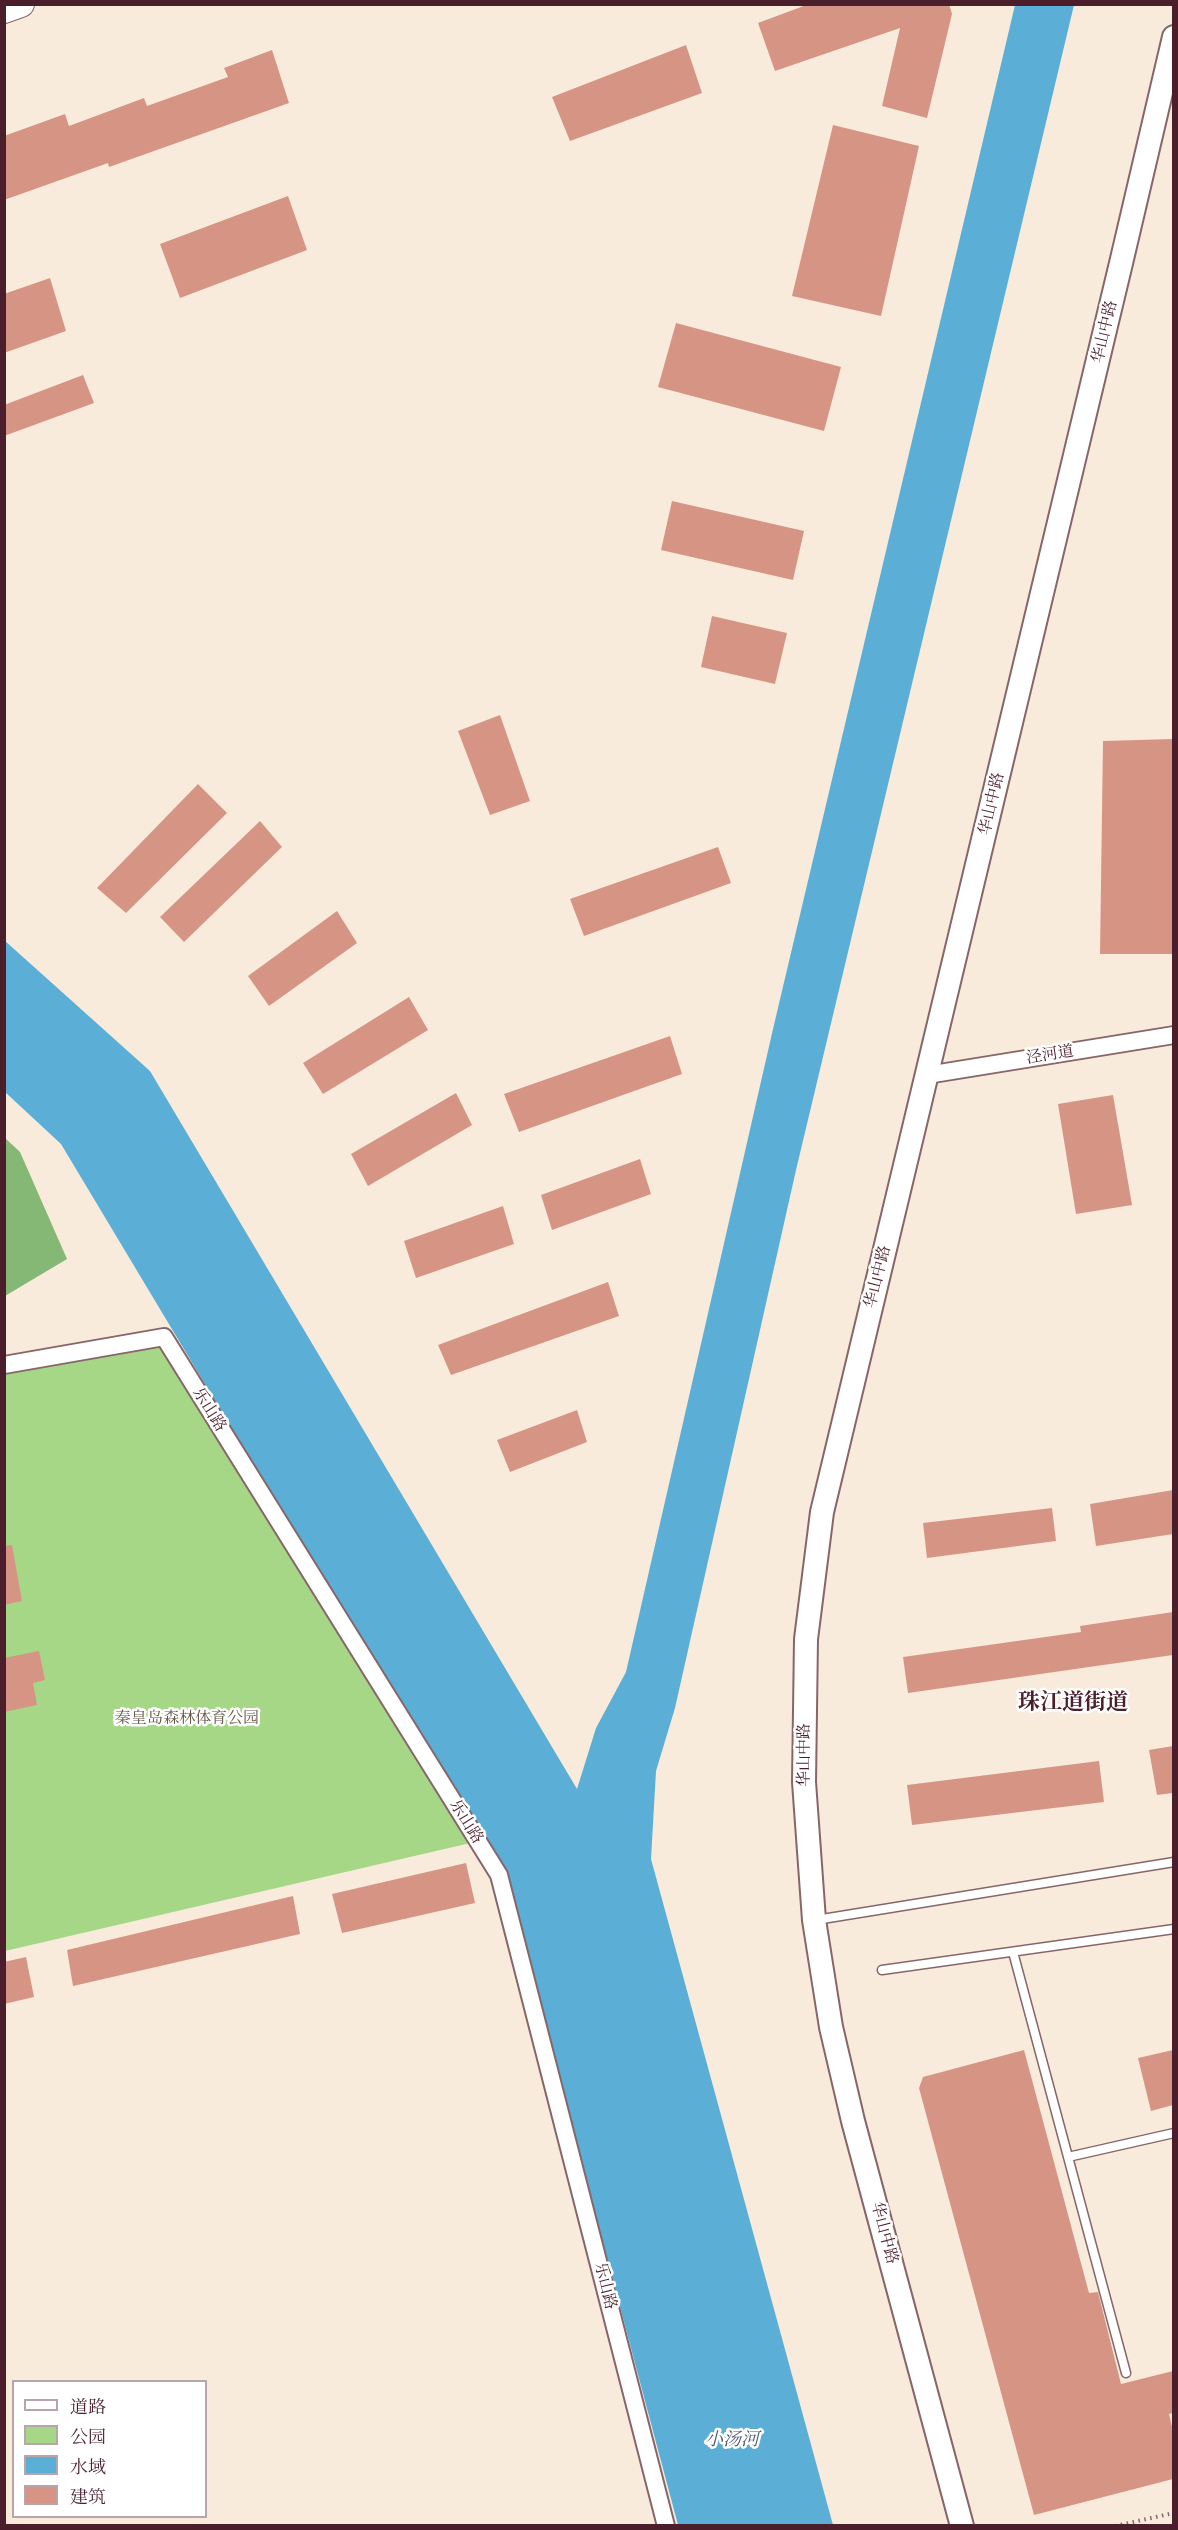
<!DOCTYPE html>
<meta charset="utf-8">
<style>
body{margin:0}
#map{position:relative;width:1178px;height:2530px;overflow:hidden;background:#f9ebdb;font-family:"Old Standard TT","Noto Serif SC",serif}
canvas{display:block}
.frame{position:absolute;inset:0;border:6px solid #4a1f2b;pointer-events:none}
.legend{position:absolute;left:12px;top:2380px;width:195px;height:138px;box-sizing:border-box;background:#fff;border:2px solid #b7a5aa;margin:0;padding:8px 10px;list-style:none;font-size:18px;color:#4a1f2b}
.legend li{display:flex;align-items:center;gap:12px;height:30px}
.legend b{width:30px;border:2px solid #b7a5aa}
</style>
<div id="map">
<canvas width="1178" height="2530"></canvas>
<div class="frame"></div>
<ul class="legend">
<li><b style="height:8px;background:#fff"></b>道路</li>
<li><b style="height:16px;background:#a5d787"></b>公园</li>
<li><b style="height:16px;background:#5bafd7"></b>水域</li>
<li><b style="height:16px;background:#d69584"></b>建筑</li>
</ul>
</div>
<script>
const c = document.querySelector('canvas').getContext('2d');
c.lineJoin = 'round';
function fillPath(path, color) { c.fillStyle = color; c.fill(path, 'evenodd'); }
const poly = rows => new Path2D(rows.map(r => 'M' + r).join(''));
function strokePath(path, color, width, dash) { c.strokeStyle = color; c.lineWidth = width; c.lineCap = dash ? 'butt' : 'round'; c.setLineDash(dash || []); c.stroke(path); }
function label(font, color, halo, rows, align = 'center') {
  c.font = font + ' "Old Standard TT","Noto Serif SC",serif'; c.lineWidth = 5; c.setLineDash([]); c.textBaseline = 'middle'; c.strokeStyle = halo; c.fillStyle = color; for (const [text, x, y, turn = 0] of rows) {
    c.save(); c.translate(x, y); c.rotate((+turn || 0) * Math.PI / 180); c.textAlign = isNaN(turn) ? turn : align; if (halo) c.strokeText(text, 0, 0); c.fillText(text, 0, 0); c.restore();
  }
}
fillPath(poly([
 [164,1337,479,1841,5,1951,5,1365]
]), '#a5d787');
fillPath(poly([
 [4,1137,20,1152,67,1259,5,1296]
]), '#84b874');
fillPath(poly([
 [1015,5,1074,5,796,1170,675,1708,656,1771,651,1859,833,2525,678,2525,510,1893,61,1144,5,1092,4,940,150,1071,577,1789,596,1728,626,1672,773,1029]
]), '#5bafd7');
fillPath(poly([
 [809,4,949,4,952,14,927,118,882,106,900,28,775,71,758,23],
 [686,45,702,93,570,141,552,97],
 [272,50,289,103,109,167,108,163,4,200,4,136,65,114,69,126,144,98,147,106,228,77,224,68],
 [833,125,919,146,881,316,792,296],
 [288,196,307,250,180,298,160,244],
 [50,278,66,331,4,353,4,294],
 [676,323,841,367,824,431,658,387],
 [83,375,94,403,4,436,4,405],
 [672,501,804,531,793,580,661,550],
 [712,616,787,633,775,684,701,667],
 [500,715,530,801,490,815,458,731],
 [1173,739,1173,954,1100,954,1103,741],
 [198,784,227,813,126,913,97,888],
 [260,821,282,847,184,942,160,917],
 [718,847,731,883,584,936,570,899],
 [337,911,357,943,269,1006,248,976],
 [409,997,428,1030,323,1094,303,1063],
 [670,1036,682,1074,519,1132,504,1094],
 [456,1093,472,1125,368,1186,351,1154],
 [1113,1095,1132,1205,1076,1214,1058,1104],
 [640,1159,651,1194,552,1230,541,1195],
 [503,1206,514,1244,416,1278,404,1241],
 [608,1282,619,1316,451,1375,438,1345],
 [577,1410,587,1442,510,1472,497,1440],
 [1173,1490,1173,1534,1096,1546,1090,1504],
 [1052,1508,1056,1541,927,1558,923,1523],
 [12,1545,22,1601,4,1605,4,1546],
 [1173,1612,1173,1655,908,1693,903,1657,1081,1632,1080,1626],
 [39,1651,45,1680,33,1683,37,1705,4,1712,4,1658],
 [1173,1746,1173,1793,1157,1795,1149,1750],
 [1099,1761,1104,1802,912,1825,907,1785],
 [466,1863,475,1903,342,1933,332,1894],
 [293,1896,300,1934,73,1986,67,1950],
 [26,1957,34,1997,4,2004,4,1962],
 [1024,2050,1089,2293,1098,2292,1121,2384,1173,2371,1173,2413,1169,2414,1173,2431,1173,2479,1034,2515,919,2088,923,2077],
 [1173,2050,1173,2105,1151,2111,1138,2058]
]), '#d69584');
const lane = poly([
 [816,1920,1174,1862],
 [1013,1952,1126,2373],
 [882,1970,1174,1929],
 [1068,2157,1174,2133]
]);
const street = poly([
 [927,1075,1174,1035],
 [4,1365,164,1337,499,1875,666,2526]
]);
const secondary = poly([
 [962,2526,853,2121,831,2027,814,1920,804,1782,806,1639,822,1512,1122,259,1174,37]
]);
const primary = poly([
 [4,10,21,4]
]);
strokePath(lane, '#876669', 11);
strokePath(street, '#876669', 20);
strokePath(secondary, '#876669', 26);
strokePath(primary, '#876669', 28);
strokePath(poly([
 [1115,2526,1174,2513]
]), '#876669', 4, [1.5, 4.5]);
strokePath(lane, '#fff', 8);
strokePath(street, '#fff', 16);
strokePath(secondary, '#fff', 22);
strokePath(primary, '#fff', 26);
label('16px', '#4a1f2b', '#fff', [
 ["华山中路",1105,332,-77],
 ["华山中路",992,804,-77],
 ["泾河道",1050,1055,-9],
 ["华山中路",878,1277,-76],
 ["乐山路",209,1410,58],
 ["华山中路",805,1755,-90],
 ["乐山路",466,1822,58],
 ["华山中路",884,2233,75],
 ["乐山路",605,2286,76]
]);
label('16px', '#655647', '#fff', [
 ["秦皇岛森林体育公园",187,1719]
]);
label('italic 18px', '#515970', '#fff', [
 ["小汤河",732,2440]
]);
label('bold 22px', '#4a1f2b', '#fff', [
 ["珠江道街道",1073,1703]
]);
</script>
